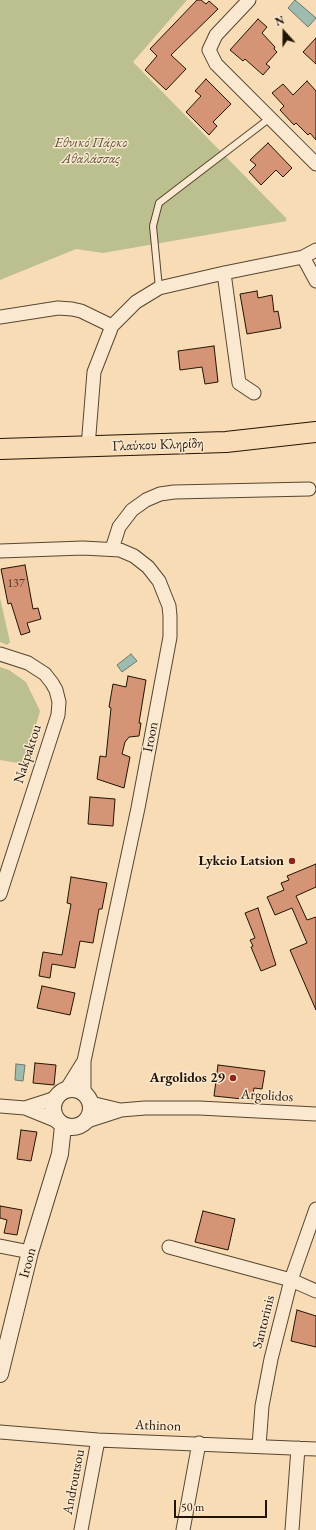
<!DOCTYPE html>
<meta charset="utf-8">
<style>
body{margin:0}
#map{position:relative;width:316px;height:1530px;overflow:hidden;background:#f7dcb6;font-family:"EB Garamond",serif}
canvas{display:block}
.north{position:absolute;left:264px;top:12px;width:40px;height:40px;-webkit-text-stroke:3px #fae8d0;paint-order:stroke;rotate:339deg;font-size:11px;font-weight:700;line-height:16px;text-align:center;color:#221403}
.north::after{content:'';display:block;margin:auto;width:14px;height:18px;background:#221403;clip-path:polygon(50% 0,100% 100%,50% 72%,0 100%)}
.scale{position:absolute;left:174px;top:1500px;width:93px;height:18px;box-sizing:border-box;border:2px solid #221403;border-top:0;padding-left:5px;font-size:12px;line-height:14px;white-space:nowrap;color:#221403;-webkit-text-stroke:3px #fae8d0;paint-order:stroke}
</style>
<div id="map">
<canvas width="316" height="1530"></canvas>
<div class="north">N</div>
<div class="scale">50 m</div>
</div>
<script>
const c = document.querySelector('canvas').getContext('2d');
c.lineJoin = 'round';
function fillPath(path, color) { c.fillStyle = color; c.fill(path, 'evenodd'); }
const poly = rows => new Path2D(rows.map(r => 'M' + r).join(''));
function strokePath(path, color, width, dash) { c.strokeStyle = color; c.lineWidth = width; c.lineCap = dash ? 'butt' : 'round'; c.setLineDash(dash || []); c.stroke(path); }
function label(font, color, halo, rows, align = 'center') {
  c.font = font + ' "EB Garamond",serif'; c.lineWidth = 3; c.setLineDash([]); c.textBaseline = 'middle'; c.strokeStyle = halo; c.fillStyle = color; for (const [text, x, y, turn = 0] of rows) {
    c.save(); c.translate(x, y); c.rotate((+turn || 0) * Math.PI / 180); c.textAlign = isNaN(turn) ? turn : align; if (halo) c.strokeText(text, 0, 0); c.fillText(text, 0, 0); c.restore();
  }
}
fillPath(poly([
 [0,0,187,0,133,62,287,219,285,219,287,221,103,253,76,249,0,280],
 [0,598,10,642,7,645,0,642],
 [0,667,9,670,26,682,40,711,25,764,0,760]
]), '#bcc08e');
const water = poly([
 [295,0,316,18,308,27,288,8,295,0],
 [131,654,137,661,122,672,117,665,131,654],
 [16,1064,25,1065,23,1081,15,1080,16,1064]
]);
fillPath(water, '#9dbcaf');
strokePath(water, '#6c796a', 1);
const building = poly([
 [197,0,201,0,206,4,209,1,218,9,171,55,186,69,166,90,145,70,157,56,150,49,197,0],
 [258,19,267,27,262,33,275,47,274,49,277,52,266,64,270,67,263,75,245,59,243,61,230,50,258,19],
 [316,38,316,64,303,52,316,38],
 [206,79,231,104,213,122,217,126,209,135,186,112,201,96,195,91,206,79],
 [307,81,316,91,316,140,310,133,308,135,296,123,294,125,280,110,284,106,272,93,283,84,293,95,307,81],
 [268,143,292,168,283,177,276,170,261,185,249,172,256,165,250,160,268,143],
 [257,291,258,298,272,295,274,312,278,311,281,328,247,334,240,294,257,291],
 [214,346,218,382,205,384,202,367,180,370,178,351,214,346],
 [25,565,33,609,38,608,41,619,27,623,30,632,21,635,11,603,8,604,1,569,25,565],
 [128,676,146,680,139,723,141,723,139,736,129,737,125,742,122,754,130,757,124,788,97,779,100,756,106,757,111,708,109,707,113,684,126,687,128,676],
 [90,797,115,799,113,826,88,824,90,797],
 [316,864,316,887,296,896,307,920,316,917,316,1010,290,950,307,943,292,908,275,915,267,897,284,890,281,883,289,880,287,876,316,864],
 [71,877,107,883,102,909,99,909,93,943,80,941,75,968,52,964,50,978,39,976,43,952,62,955,71,904,67,903,71,877],
 [258,908,276,965,261,971,251,947,253,946,250,940,255,938,245,913,258,908],
 [42,986,75,993,70,1015,37,1008,42,986],
 [35,1063,56,1065,54,1085,33,1083,35,1063],
 [218,1065,265,1071,262,1089,254,1088,252,1100,214,1096,218,1065],
 [21,1130,37,1132,31,1161,17,1159,21,1130],
 [0,1206,22,1210,17,1235,4,1233,7,1220,0,1218,0,1206],
 [203,1211,235,1219,228,1250,195,1242,203,1211],
 [297,1310,316,1316,316,1347,291,1341,297,1310]
]);
fillPath(building, '#d59476');
strokePath(building, '#221403', 1);
const service = poly([
 [159,288,153,226,159,203,270,118]
]);
const minor = poly([
 [249,0,216,35,209,50,216,64,316,164],
 [303,257,316,281],
 [224,273,239,383,254,393],
 [0,317,58,308,72,309,81,311,112,326],
 [88,447,94,372,112,326,136,302,159,288,224,273,303,257,316,250],
 [112,549,119,527,132,510,146,500,160,494,174,492,309,489],
 [0,551,83,548,120,550,134,556,148,567,159,581,169,606,170,616,170,637,138,808,84,1061,84,1093],
 [0,654,28,663,45,674,52,683,56,690,59,702,58,715,0,894],
 [66,1090,84,1061],
 [91,1103,120,1110],
 [0,1106,25,1108,57,1121],
 [25,1108,56,1098],
 [87,1121,121,1110,145,1108,199,1108,316,1114],
 [0,1246,30,1252],
 [169,1247,291,1280,316,1291],
 [0,1432,98,1440,316,1449],
 [259,1446,262,1406,271,1359,291,1280,316,1209],
 [81,1530,98,1440],
 [183,1530,199,1443],
 [292,1530,298,1448]
]);
const tertiary = poly([
 '53 1108a19 19 0 1 1 38 0a19 19 0 1 1-38 0Z',
 [0,1374,30,1252,60,1154,63,1126]
]);
const primary = poly([
 [0,449,226,442,316,432]
]);
strokePath(service, '#574630', 8);
strokePath(minor, '#574630', 15);
strokePath(tertiary, '#574630', 18);
strokePath(primary, '#221403', 22);
strokePath(service, '#fae8d0', 6);
strokePath(minor, '#fae8d0', 13);
strokePath(tertiary, '#fae8d0', 16);
strokePath(primary, '#f7dcb6', 20);
for (const [x, y, r, color] of [
 [292,861,4,"#8f2418"],
 [233,1078,4,"#8f2418"]
]) { const dot = new Path2D(); dot.arc(x, y, r, 0, 2 * Math.PI); c.fillStyle = color; c.fill(dot); strokePath(dot, '#fae8d0', 1.5); }
label('12px', '#4f3420', null, [
 ["137",16,584]
]);
label('italic 14px', '#585034', '#fae8d0', [
 ["Εθνικό Πάρκο",91,143],
 ["Αθαλάσσας",91,159]
]);
label('14px', '#221403', '#fae8d0', [
 ["Γλαύκου Κληρίδη",158,445,-2],
 ["Iroon",151,737,-79],
 ["Nakpaktou",28,754,-72],
 ["Argolidos",267,1096,3],
 ["Iroon",28,1263,-75],
 ["Santorinis",264,1322,-76],
 ["Athinon",158,1426,2],
 ["Androutsou",74,1482,-79]
]);
label('bold 14px', '#221403', '#fae8d0', [
 ["Lykeio Latsion",284,861],
 ["Argolidos 29",225,1078]
], 'right');
</script>
